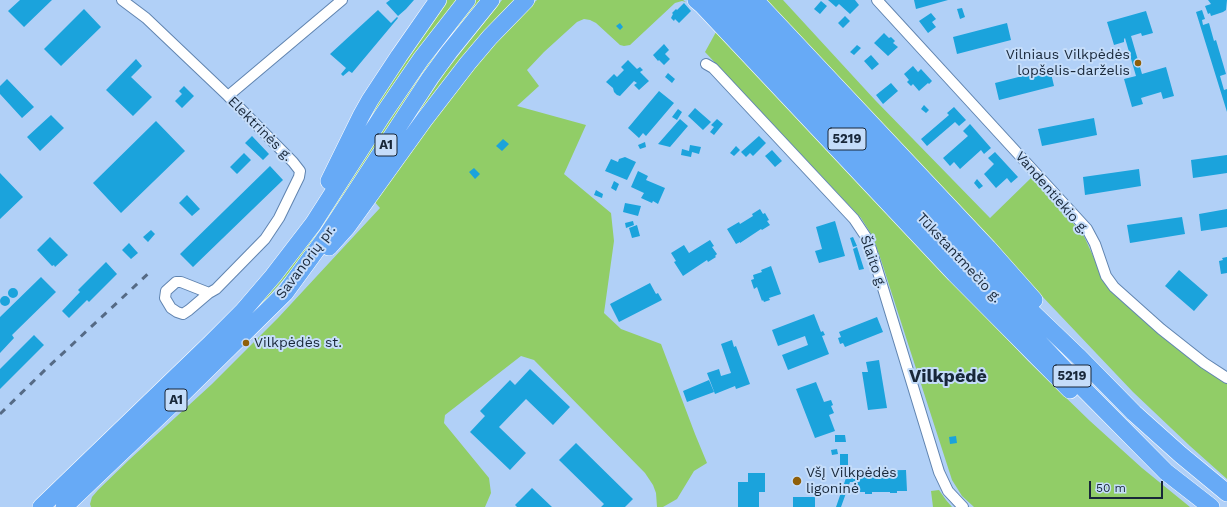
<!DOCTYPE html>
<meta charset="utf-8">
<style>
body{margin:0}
#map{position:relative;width:1227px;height:507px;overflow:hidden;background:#b1d0f7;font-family:"Work Sans",sans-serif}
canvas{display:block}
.scale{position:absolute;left:1089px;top:481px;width:74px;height:18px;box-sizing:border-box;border:2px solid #182739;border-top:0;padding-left:5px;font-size:12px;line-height:14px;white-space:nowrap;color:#182739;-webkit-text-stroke:3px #c5ddfa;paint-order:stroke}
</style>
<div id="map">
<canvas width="1227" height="507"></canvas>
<div class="scale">50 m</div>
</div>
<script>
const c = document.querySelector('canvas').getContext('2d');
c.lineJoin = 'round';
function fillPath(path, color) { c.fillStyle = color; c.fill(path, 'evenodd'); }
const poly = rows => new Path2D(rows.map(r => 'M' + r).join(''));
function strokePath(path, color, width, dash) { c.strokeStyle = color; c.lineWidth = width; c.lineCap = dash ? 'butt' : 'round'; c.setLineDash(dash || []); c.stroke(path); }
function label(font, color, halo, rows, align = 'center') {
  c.font = font + ' "Work Sans",sans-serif'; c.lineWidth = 4; c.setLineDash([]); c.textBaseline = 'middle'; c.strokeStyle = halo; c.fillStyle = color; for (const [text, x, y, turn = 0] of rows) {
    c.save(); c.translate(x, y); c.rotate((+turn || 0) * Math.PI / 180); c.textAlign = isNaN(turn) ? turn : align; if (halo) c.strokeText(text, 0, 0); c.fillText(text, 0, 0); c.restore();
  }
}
fillPath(poly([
 [446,0,457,0,426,39,342,165,383,93],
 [476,0,484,0,302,258,268,297,240,325,451,31],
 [502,0,517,0,386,160,446,71],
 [537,0,683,0,686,2,682,1,675,3,630,45,624,46,620,45,596,23,590,20,584,19,577,22,544,52,527,70,539,86,517,106,586,125,564,174,611,213,614,241,604,313,621,329,661,344,695,434,707,463,694,471,677,499,663,507,657,507,656,493,653,485,645,473,534,360,521,356,445,415,444,423,489,478,491,493,485,507,91,507,90,504,92,497,98,490,130,459,212,384,278,318,380,208,373,200,480,61,522,13],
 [761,0,783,0,875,100,990,218,1031,178,1083,234,1099,269,1227,382,1227,479,1190,446,1133,392],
 [716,32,1028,361,1090,421,1142,468,1190,507,974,507,962,496,952,480,881,260,873,237,861,218,705,52],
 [939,490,946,500,952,507,933,507,931,491]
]), '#91cd67');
fillPath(poly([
 [20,0,52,0,24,27,8,11],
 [390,0,414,0,406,9,398,16,386,3],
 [828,0,855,0,859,5,850,14,839,4,836,7],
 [914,0,948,0,916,9],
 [1208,0,1227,0,1226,10,1223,12,1211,16,1210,13,1208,14,1205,6,1211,4],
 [821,1,827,6,820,14,814,9],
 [684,3,691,11,679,23,675,19,674,21,671,18,673,14,672,13,676,9,677,10],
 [962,8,965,17,960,19,957,9],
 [84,9,101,27,61,66,44,49],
 [378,10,391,23,397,17,398,18,352,73,349,71,343,76,341,74,346,68,330,54],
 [1202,10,1205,19,1202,20,1203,25,1209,23,1214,41,1216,40,1226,74,1220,76,1224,90,1227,89,1227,112,1196,12],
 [1146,11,1153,33,1142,36,1141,33,1131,36,1142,74,1166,67,1174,96,1163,99,1161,92,1141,98,1143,104,1132,107,1124,79,1136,76,1125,38,1124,39,1124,42,1114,45,1107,22],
 [931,13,936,19,932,22,936,27,928,33,919,21],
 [845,16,850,21,843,28,838,23],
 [620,23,623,27,620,30,616,26],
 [1007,23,1011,40,957,54,953,37],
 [884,33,889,38,891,37,895,41,893,43,898,47,888,56,874,43],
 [664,44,669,50,665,54,670,59,664,65,659,60,658,61,653,55],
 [857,45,861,48,854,55,850,52],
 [871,55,879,64,872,70,864,61],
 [136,59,142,66,131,77,152,97,133,116,106,90],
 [628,60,637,69,640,67,643,70,640,72,649,81,639,90,634,85,637,83,634,81,620,96,617,95,614,92,613,88,606,82,614,74,617,77,624,70,621,67],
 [913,66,918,72,921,69,932,81,929,84,928,83,919,91,913,84,911,86,907,82,909,80,904,74],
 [1050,69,1054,86,999,100,995,83],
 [668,73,675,79,672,83,665,77],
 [7,79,34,107,22,118,0,94,0,86],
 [891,83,898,91,883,104,876,95],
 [184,86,194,96,182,108,175,101,182,94,179,91],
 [659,91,674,103,646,136,643,133,639,138,628,128],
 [924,105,929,110,926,113,921,109],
 [954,107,966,120,959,126,955,122,927,146,921,139,949,115,947,113],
 [695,108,711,122,703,130,688,116],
 [678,109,682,112,677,120,672,117],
 [51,115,64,128,40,151,27,137],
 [1094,118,1097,135,1042,146,1038,129],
 [680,119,688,126,670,147,658,144],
 [717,119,723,124,714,135,710,132,714,127,711,125],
 [156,121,185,151,121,213,93,183],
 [970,124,991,148,984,154,981,150,960,169,954,162,950,166,943,158,968,136,963,131],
 [252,136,269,154,263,160,245,143],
 [759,136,766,143,753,156,750,153,746,157,741,152],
 [503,139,509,144,502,151,496,146],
 [645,142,646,147,640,149,638,145],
 [690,145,701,147,699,154,692,152,691,157,681,155,682,149,689,151],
 [736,146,740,150,734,156,730,153],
 [772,150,782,161,775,167,765,156],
 [995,152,1018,177,1011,183,1007,178,996,188,984,174,994,164,988,158],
 [244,153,251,160,237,174,230,167],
 [1227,155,1227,173,1193,178,1191,160],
 [625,157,636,162,627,180,605,171,611,159,618,162,619,159],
 [270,166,283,180,193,267,180,254],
 [474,168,480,174,475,179,469,172],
 [1139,169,1141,186,1085,195,1083,177],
 [638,171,648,176,646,180,665,188,658,204,653,201,652,203,641,198,644,193,631,187],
 [0,173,23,197,0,219],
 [977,179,983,186,979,189,974,183],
 [614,181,619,184,616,191,611,188],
 [596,190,603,194,602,198,594,195],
 [187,195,200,209,192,216,179,203],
 [625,203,641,206,638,216,623,212],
 [760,209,763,214,765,213,769,220,767,221,770,225,762,230,761,229,740,243,740,242,736,244,727,229,739,222,740,224,753,216,752,214],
 [1227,209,1227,227,1201,231,1199,214],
 [1182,217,1185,234,1130,243,1127,225],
 [633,221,634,225,626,228,625,223],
 [835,221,845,256,819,263,815,251,822,249,816,227],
 [637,225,640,236,632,238,629,228],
 [151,230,155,234,148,242,143,237],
 [50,237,68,255,55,267,54,265,52,266,37,250],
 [853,237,857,246,853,247,850,238],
 [710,240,714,246,712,247,717,254,715,256,716,257,708,262,707,260,683,276,674,262,676,261,671,253,684,245,689,253],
 [129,243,138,253,131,259,122,250],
 [857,247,864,269,859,270,853,249],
 [1227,257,1227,273,1221,274,1219,261,1223,260,1222,258],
 [106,262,117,274,89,302,87,300,69,318,62,311,80,292,78,290],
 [771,266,781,294,769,298,770,300,764,302,763,300,762,301,757,287,754,289,751,280,754,279,753,275,762,272,761,270],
 [1179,270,1208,295,1194,311,1165,286],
 [41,277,56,292,12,335,14,338,0,353,0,317],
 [650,283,656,294,658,293,662,300,619,322,610,304],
 '8 293a5 5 0 1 1 10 0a5 5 0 1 1-10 0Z',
 '0 301a5 5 0 1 1 10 0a5 5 0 1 1-10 0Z',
 [814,314,821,332,823,331,825,335,822,336,829,354,788,370,782,355,808,345,805,336,778,346,772,330],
 [877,317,883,332,845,347,843,343,840,344,838,338,841,337,839,332],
 [34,335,44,345,0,389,0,369],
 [732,340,734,347,736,346,750,384,736,389,735,386,715,394,707,373,719,369,721,376,731,373,721,344],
 [879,360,887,408,868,410,862,372,868,372,866,362],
 [530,369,570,407,553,425,526,399,499,427,526,453,510,470,470,432,485,416,480,411,510,380,515,385],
 [709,380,714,392,687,402,683,391],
 [816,382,824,402,831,400,833,405,831,406,834,413,829,415,835,431,815,438,796,389],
 [835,435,845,435,846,442,835,442],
 [956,436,957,443,950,444,949,437],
 [576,443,633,499,625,507,601,507,604,504,559,460],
 [837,449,838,454,832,455,831,450],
 [840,454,848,454,848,465,840,465],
 [906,470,907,491,897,491,897,493,890,493,890,492,872,492,872,494,865,494,865,492,855,492,855,482,850,482,841,507,836,507,846,478,855,478,855,471],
 [748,473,765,473,765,492,759,492,759,507,738,507,738,482,748,482],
 [532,488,552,507,517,507,515,505],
 [793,497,815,497,815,507,793,507]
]), '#1ba3dc');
const minor = poly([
 [122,0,146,18,228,96,293,162,300,171,299,177,279,218,265,239,216,289,209,293,189,310,183,314,177,312,171,308,165,298,166,291,176,282,181,282,209,293],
 [877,0,1087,229,1095,244,1106,276,1114,287,1161,329,1204,363,1227,378],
 [706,64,713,68,854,219,866,237,871,249,939,472,948,491,963,507],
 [228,96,342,0]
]);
const trunk = poly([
 [696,0,702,5,955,274,1070,390],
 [716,0,979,279,1071,376,1166,472,1211,507],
 [735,0,988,270,1080,358,1134,413,1181,455,1227,493],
 [755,0,988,248,1034,300],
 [329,181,361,116,370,100,399,56,438,0],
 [329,247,347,227,424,120,468,63,490,37,526,0],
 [41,507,210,344,243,311,273,276,313,224,382,116,421,59,467,0],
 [64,507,172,404,285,293,328,234,430,78,449,52,491,0]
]);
strokePath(minor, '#6084b0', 12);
strokePath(trunk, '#fff', 18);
strokePath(minor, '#fff', 10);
strokePath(trunk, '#67aaf6', 17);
strokePath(poly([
 [0,414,46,369,151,271]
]), '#556a85', 3, [7, 7]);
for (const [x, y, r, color] of [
 [1138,63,4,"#8f5f09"],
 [246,343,4,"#8f5f09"],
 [797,481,5,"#8f5f09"]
]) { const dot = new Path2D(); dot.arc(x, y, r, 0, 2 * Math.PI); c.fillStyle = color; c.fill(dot); strokePath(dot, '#c5ddfa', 1.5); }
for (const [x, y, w] of [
 [847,139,38],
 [386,145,22],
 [1072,376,38],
 [176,400,22]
]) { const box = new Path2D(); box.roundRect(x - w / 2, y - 11, w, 22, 3); c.fillStyle = '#c5ddfa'; c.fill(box); strokePath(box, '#182739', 1); }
label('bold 13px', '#182739', null, [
 ["5219",847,139],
 ["A1",386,145],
 ["5219",1072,376],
 ["A1",176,400]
]);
label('14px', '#182739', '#c5ddfa', [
 ["Vilniaus Vilkpėdės",1130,55,"right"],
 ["lopšelis-darželis",1130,71,"right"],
 ["Vilkpėdės st.",254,343],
 ["VšĮ Vilkpėdės",806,473],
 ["ligoninė",806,489]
], 'left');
label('14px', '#182739', '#c5ddfa', [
 ["Elektrinės g.",260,129,45],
 ["Vandentiekio g.",1052,193,49],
 ["Tūkstantmečio g.",959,258,47],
 ["Savanorių pr.",306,262,-53],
 ["Šlaito g.",873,262,71]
]);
label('bold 18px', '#182739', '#c5ddfa', [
 ["Vilkpėdė",948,377]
]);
</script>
